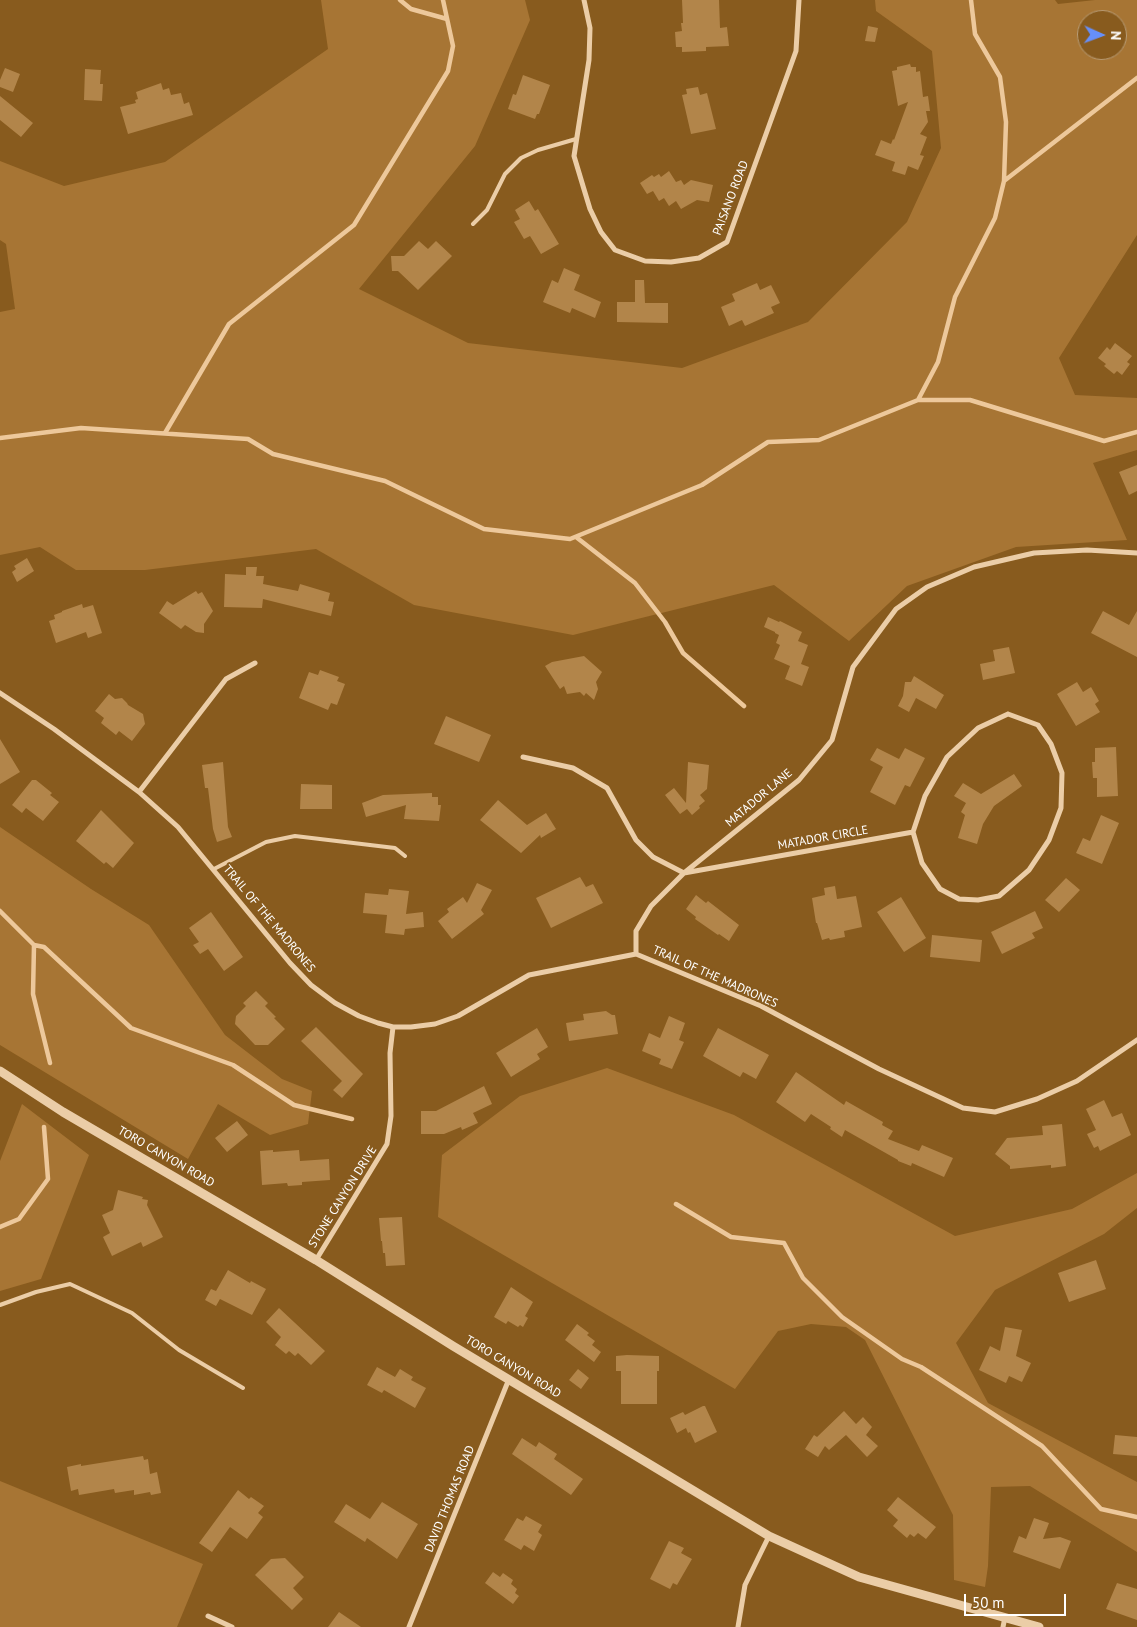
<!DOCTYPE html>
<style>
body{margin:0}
#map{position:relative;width:1137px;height:1627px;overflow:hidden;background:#885b1e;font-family:"PT Sans",sans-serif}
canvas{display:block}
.north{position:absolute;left:1077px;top:10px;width:50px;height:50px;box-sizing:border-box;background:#885b1e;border:1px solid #b89d78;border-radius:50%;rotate:92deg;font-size:14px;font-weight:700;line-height:20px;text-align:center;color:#fff}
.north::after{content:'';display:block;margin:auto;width:18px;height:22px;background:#668ffa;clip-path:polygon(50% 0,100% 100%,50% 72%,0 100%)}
.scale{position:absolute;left:964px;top:1594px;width:102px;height:22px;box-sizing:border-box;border:2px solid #fff;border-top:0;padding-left:6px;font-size:15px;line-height:18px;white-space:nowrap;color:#fff;-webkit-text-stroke:4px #885b1e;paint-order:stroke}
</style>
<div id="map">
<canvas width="1137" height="1627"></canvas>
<div class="north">N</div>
<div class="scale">50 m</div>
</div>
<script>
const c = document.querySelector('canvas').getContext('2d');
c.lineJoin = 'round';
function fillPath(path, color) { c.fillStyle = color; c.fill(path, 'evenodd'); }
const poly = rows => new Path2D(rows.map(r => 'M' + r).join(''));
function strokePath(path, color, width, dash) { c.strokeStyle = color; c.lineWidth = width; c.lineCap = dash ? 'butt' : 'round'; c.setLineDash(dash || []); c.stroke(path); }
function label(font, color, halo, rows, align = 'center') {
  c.font = font + ' "PT Sans",sans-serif'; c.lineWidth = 4; c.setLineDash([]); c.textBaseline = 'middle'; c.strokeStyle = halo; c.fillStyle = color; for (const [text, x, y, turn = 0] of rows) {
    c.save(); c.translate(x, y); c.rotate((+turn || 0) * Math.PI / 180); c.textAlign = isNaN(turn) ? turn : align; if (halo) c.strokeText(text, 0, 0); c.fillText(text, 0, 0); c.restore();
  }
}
fillPath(poly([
 [321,0,525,0,530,20,475,146,359,289,468,343,682,368,808,322,907,222,941,148,932,51,876,11,875,0,1055,0,1058,4,1095,0,1137,0,1137,235,1059,358,1075,395,1137,398,1137,450,1093,463,1127,540,1016,547,907,586,849,641,774,585,573,635,414,605,316,549,145,570,76,570,40,547,0,555,0,312,15,309,6,244,0,240,0,161,64,186,165,162,328,49],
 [1087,20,1117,20,1117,50,1087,50],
 [0,827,91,889,149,925,225,1035,282,1079,312,1091,308,1124,270,1135,218,1104,188,1159,0,1045],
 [607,1068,734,1115,955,1236,1072,1209,1137,1173,1137,1208,1104,1234,995,1290,956,1343,988,1403,1137,1482,1137,1552,1030,1486,991,1487,988,1566,985,1587,954,1580,953,1515,865,1340,846,1327,811,1324,778,1331,735,1389,438,1217,442,1155,520,1096],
 [22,1104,89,1155,41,1279,0,1291,0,1161],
 [0,1481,203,1564,177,1627,0,1627]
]), '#a77534');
strokePath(poly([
 [400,0,411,9,447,19],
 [971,0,975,34,1000,77,1006,122,1004,181],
 [918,400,938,362,955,297,995,218,1004,181,1137,78],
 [165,433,229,324,354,225,448,71,453,46,443,0],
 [0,438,81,428,248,439,273,454,385,481,484,529,570,539,702,485,768,442,819,440,918,400,970,400,1104,441,1137,432],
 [576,537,635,583,665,622,683,653,744,706],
 [0,911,34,945,33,994,50,1063],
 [34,945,44,947,131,1028,233,1065,294,1105,352,1119],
 [676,1204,731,1237,784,1243,803,1278,842,1317,902,1359,921,1367,1042,1446,1101,1509,1137,1517],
 [0,1227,19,1219,48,1179,44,1127]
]), '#edc89b', 4.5);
fillPath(poly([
 [682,0,719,0,720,28,727,27,729,46,706,47,706,51,682,52,682,47,676,47,675,32,682,31,681,23,683,23],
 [868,26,878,28,875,42,865,41],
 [910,64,911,67,916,67,916,72,920,71,923,97,928,96,930,111,926,111,928,122,920,134,927,137,920,155,924,156,918,170,908,166,905,175,892,171,895,162,875,155,881,140,891,144,893,139,894,140,908,102,898,106,892,71,897,70,897,67],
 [5,68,20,74,13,92,0,87,0,80],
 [85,69,101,70,100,84,103,84,102,101,84,100],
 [523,75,550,85,539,114,537,114,535,119,508,109,513,94,516,95],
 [161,83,163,90,169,88,171,95,181,93,184,104,189,102,193,115,128,134,120,107,136,103,135,100,138,99,136,92],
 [698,87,700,95,707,93,716,129,691,134,682,95,687,94,686,89],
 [0,96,33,123,21,137,0,120],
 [669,171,676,182,681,180,684,185,691,180,713,185,709,202,697,200,681,209,676,201,669,206,664,198,659,201,653,191,647,194,640,183,652,175,654,177,659,174,661,177],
 [529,201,535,211,538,209,559,244,541,254,530,236,524,239,514,222,520,219,515,210],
 [419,241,428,249,436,241,452,256,418,290,398,271,392,271,391,256,404,256],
 [564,268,580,275,574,290,601,302,595,318,572,308,570,313,543,302,552,280,558,283],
 [635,280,644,280,645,303,668,303,668,323,617,322,617,302,635,302],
 [757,283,760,290,771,285,780,303,771,307,774,313,745,326,742,320,729,326,721,307,735,301,732,294],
 [1115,343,1132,356,1127,362,1130,364,1122,375,1117,371,1114,374,1104,366,1106,364,1098,358,1107,347,1110,350],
 [1137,465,1137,491,1129,495,1119,472],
 [27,558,34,571,17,582,12,572,16,569,14,566],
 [246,567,257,567,256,576,264,576,263,584,298,591,300,584,330,593,328,601,334,602,331,616,263,599,262,608,224,607,225,574,246,575],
 [196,591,198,594,202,592,213,611,204,624,204,633,196,632,185,625,181,629,159,613,167,601,173,605],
 [82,604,83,608,93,605,102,633,88,638,86,632,56,643,49,621,55,619,54,615,62,612,62,611],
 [1103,611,1129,625,1137,611,1137,657,1091,633],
 [768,617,779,622,780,621,802,632,798,641,808,645,801,664,809,667,802,686,785,679,790,666,774,659,780,645,776,643,779,635,775,633,775,632,764,627],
 [1009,647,1015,673,983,680,980,664,995,661,993,650],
 [584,656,602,672,596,682,598,689,594,700,586,693,584,696,580,692,567,694,564,686,560,689,545,666,552,662],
 [320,670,339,677,337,681,345,684,337,705,331,703,328,710,299,698,309,672,318,675],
 [914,676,944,695,936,709,916,698,909,712,898,706,903,696,905,682,911,682],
 [1077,682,1083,692,1091,687,1099,701,1095,704,1100,712,1076,726,1057,694],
 [109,694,115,699,122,698,127,703,128,705,143,714,145,724,132,741,119,731,116,735,101,723,104,718,95,711],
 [446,716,491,735,479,762,434,744],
 [0,739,20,772,0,784],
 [1116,747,1118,796,1097,797,1097,778,1093,778,1092,762,1095,762,1095,748],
 [877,748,899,759,905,748,925,758,910,787,905,785,895,805,870,792,883,767,870,760],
 [223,762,228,827,232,837,217,842,213,829,208,788,205,788,202,765],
 [688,762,709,765,707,789,700,795,705,801,699,806,700,808,692,815,687,809,680,814,665,795,674,788,686,803],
 [1014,774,1022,786,994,806,983,824,977,844,958,838,965,815,961,812,966,803,954,796,963,783,981,794],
 [32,780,36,780,52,793,50,795,59,802,43,821,26,808,22,813,12,805],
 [301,784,332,785,332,809,300,809],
 [432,793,432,797,438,797,438,805,441,805,439,821,404,819,406,805,366,817,362,803,383,795],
 [498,800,527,825,546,813,556,829,541,838,540,835,521,853,480,820],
 [101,810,134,843,113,868,106,862,104,864,76,841],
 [1101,815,1119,823,1102,864,1076,853,1083,838,1090,841],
 [580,877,586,887,593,884,603,903,551,928,536,898],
 [1066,878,1080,890,1059,912,1045,900],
 [477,883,492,890,481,910,484,914,452,939,438,921,449,912,447,909,463,897,467,903],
 [835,886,837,899,856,896,862,927,844,931,845,937,830,940,829,938,822,940,817,923,816,923,812,898,825,895,824,888],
 [389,889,409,891,406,914,423,912,424,927,405,929,404,935,385,933,387,915,363,913,365,893,388,895],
 [696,895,706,903,708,901,739,925,729,941,719,934,718,935,695,919,696,917,686,909],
 [901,897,926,938,904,952,877,912],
 [1035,911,1043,928,1032,933,1035,938,1002,954,991,932],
 [211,912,243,957,224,971,208,949,200,954,193,945,199,942,189,928],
 [932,935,982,940,980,962,930,957],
 [256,991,268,1003,265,1006,276,1017,274,1018,285,1029,268,1045,255,1045,235,1024,236,1016,246,1006,243,1003],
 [606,1011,612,1015,615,1015,618,1034,569,1041,566,1023,584,1020,583,1014],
 [669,1016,685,1023,679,1040,684,1042,672,1069,659,1064,661,1059,642,1051,649,1033,660,1038],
 [316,1027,363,1074,342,1098,333,1090,342,1081,301,1041],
 [537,1028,548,1047,537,1054,540,1059,511,1077,496,1053],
 [718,1028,769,1055,756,1079,743,1072,740,1077,703,1056],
 [796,1072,844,1105,846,1101,883,1122,882,1125,893,1131,888,1139,919,1151,922,1145,953,1158,944,1177,912,1163,911,1166,898,1161,898,1160,845,1130,842,1137,830,1129,831,1127,811,1114,805,1122,776,1102],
 [484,1086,492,1104,473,1113,478,1123,462,1130,461,1127,444,1134,421,1134,421,1111,436,1111],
 [1104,1100,1112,1117,1122,1113,1131,1135,1100,1151,1098,1146,1094,1148,1087,1134,1096,1130,1086,1109],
 [237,1121,248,1135,227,1152,215,1138],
 [1062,1124,1066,1166,1051,1168,1051,1165,1010,1169,1010,1166,995,1154,1007,1138,1043,1135,1042,1126],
 [273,1150,273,1152,299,1150,300,1161,329,1159,330,1180,302,1182,302,1185,288,1186,287,1183,262,1185,260,1151],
 [118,1190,143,1197,142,1199,148,1200,147,1205,163,1237,143,1247,141,1242,112,1256,103,1237,110,1233,102,1215,113,1210],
 [402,1217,405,1265,386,1266,385,1253,383,1253,382,1241,381,1241,379,1218],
 [1096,1260,1106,1289,1069,1302,1058,1273],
 [228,1270,250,1283,251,1281,266,1289,252,1315,220,1299,216,1306,205,1300,211,1289,216,1291],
 [511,1287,533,1302,525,1316,528,1318,523,1327,520,1325,518,1327,508,1321,506,1324,494,1317],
 [279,1308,325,1351,311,1365,298,1353,295,1356,289,1351,286,1354,275,1345,281,1337,266,1322],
 [577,1324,589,1333,587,1335,595,1341,592,1345,601,1352,594,1362,565,1340],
 [1005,1327,1022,1330,1016,1356,1031,1363,1022,1382,1009,1376,1006,1383,979,1370,990,1346,1000,1351],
 [627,1355,659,1356,659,1371,657,1371,657,1404,621,1404,621,1371,616,1371,616,1356],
 [377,1367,395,1377,400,1369,413,1377,411,1380,426,1388,415,1408,384,1390,382,1393,367,1385],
 [578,1369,589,1378,581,1389,569,1380],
 [703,1406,705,1406,717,1432,695,1443,690,1432,688,1433,686,1428,677,1433,670,1418,683,1412,685,1415],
 [844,1411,856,1424,863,1417,872,1427,866,1435,878,1446,867,1457,846,1435,829,1450,825,1446,818,1457,805,1449,814,1435,817,1437],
 [1115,1435,1137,1437,1137,1456,1113,1454],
 [522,1438,536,1447,539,1442,557,1454,554,1459,583,1479,571,1495,512,1454],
 [143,1456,144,1460,148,1459,150,1474,157,1472,161,1493,151,1495,150,1492,134,1495,134,1490,115,1493,114,1489,79,1495,78,1489,71,1491,67,1467,81,1464,81,1466],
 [238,1490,249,1499,251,1497,264,1506,258,1513,263,1517,247,1539,230,1527,212,1552,199,1543],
 [898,1497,936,1527,926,1539,918,1533,914,1537,910,1534,907,1538,893,1526,898,1520,887,1510],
 [382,1502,418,1524,397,1559,367,1538,365,1542,334,1522,346,1504,370,1519],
 [526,1516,542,1525,538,1532,542,1535,534,1551,524,1545,521,1550,504,1540,517,1518,523,1521],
 [1034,1518,1049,1523,1043,1539,1060,1537,1071,1541,1060,1569,1013,1552,1019,1536,1026,1539],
 [669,1541,684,1548,681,1553,692,1559,677,1585,673,1583,670,1589,650,1579],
 [285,1558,304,1577,293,1588,303,1599,292,1610,255,1575,271,1559],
 [493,1572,500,1577,503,1573,513,1580,511,1584,517,1589,515,1593,519,1596,513,1604,485,1583],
 [1117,1583,1137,1589,1137,1620,1106,1609],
 [339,1612,361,1627,328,1627]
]), '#b2854a');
strokePath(poly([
 [473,224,487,210,505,174,521,158,538,150,576,139],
 [214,869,266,842,295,836,395,848,405,856],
 [0,1305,36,1292,70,1284,132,1313,179,1350,243,1388]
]), '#ebcda7', 4);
strokePath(poly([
 [584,0,590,28,589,60,574,156,583,186,590,209,601,232,615,250,645,261,671,262,699,258,727,242,796,51,799,0],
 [0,693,54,729,139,792,178,827,290,963,311,985,335,1003,359,1016,378,1023,393,1027,411,1027,435,1024,458,1016,529,975,636,954,761,1006,879,1069,963,1108,995,1112,1037,1099,1077,1081,1137,1040],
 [1008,714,1038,725,1051,744,1062,773,1061,808,1049,840,1029,870,999,896,978,900,959,899,940,889,922,863,913,832,925,796,947,757,978,728,1008,714],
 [523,757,573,768,607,788,636,840,653,857,684,873,799,780,832,740,853,667,896,609,927,587,974,567,1034,553,1087,550,1137,553],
 [139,792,226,679,255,663],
 [636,954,636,931,651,906,684,873,913,832],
 [316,1260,387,1144,391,1116,390,1053,393,1027],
 [208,1616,232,1627],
 [409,1627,509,1379],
 [738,1627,745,1585,769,1536],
 [1003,1627,1005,1617]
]), '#ebcda7', 5);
strokePath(poly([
 [0,1071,63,1112,316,1260,453,1346,769,1536,859,1577,1039,1627]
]), '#ebcda7', 9);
label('12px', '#fff', '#885b1e', [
 ["PAISANO ROAD",731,198,-69],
 ["MATADOR LANE",759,798,-40],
 ["MATADOR CIRCLE",823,838,-10],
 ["TRAIL OF THE MADRONES",269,919,50],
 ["TRAIL OF THE MADRONES",715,977,24],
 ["TORO CANYON ROAD",166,1157,30],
 ["STONE CANYON DRIVE",343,1197,-58],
 ["TORO CANYON ROAD",513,1367,31],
 ["DAVID THOMAS ROAD",450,1499,-68]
]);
</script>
